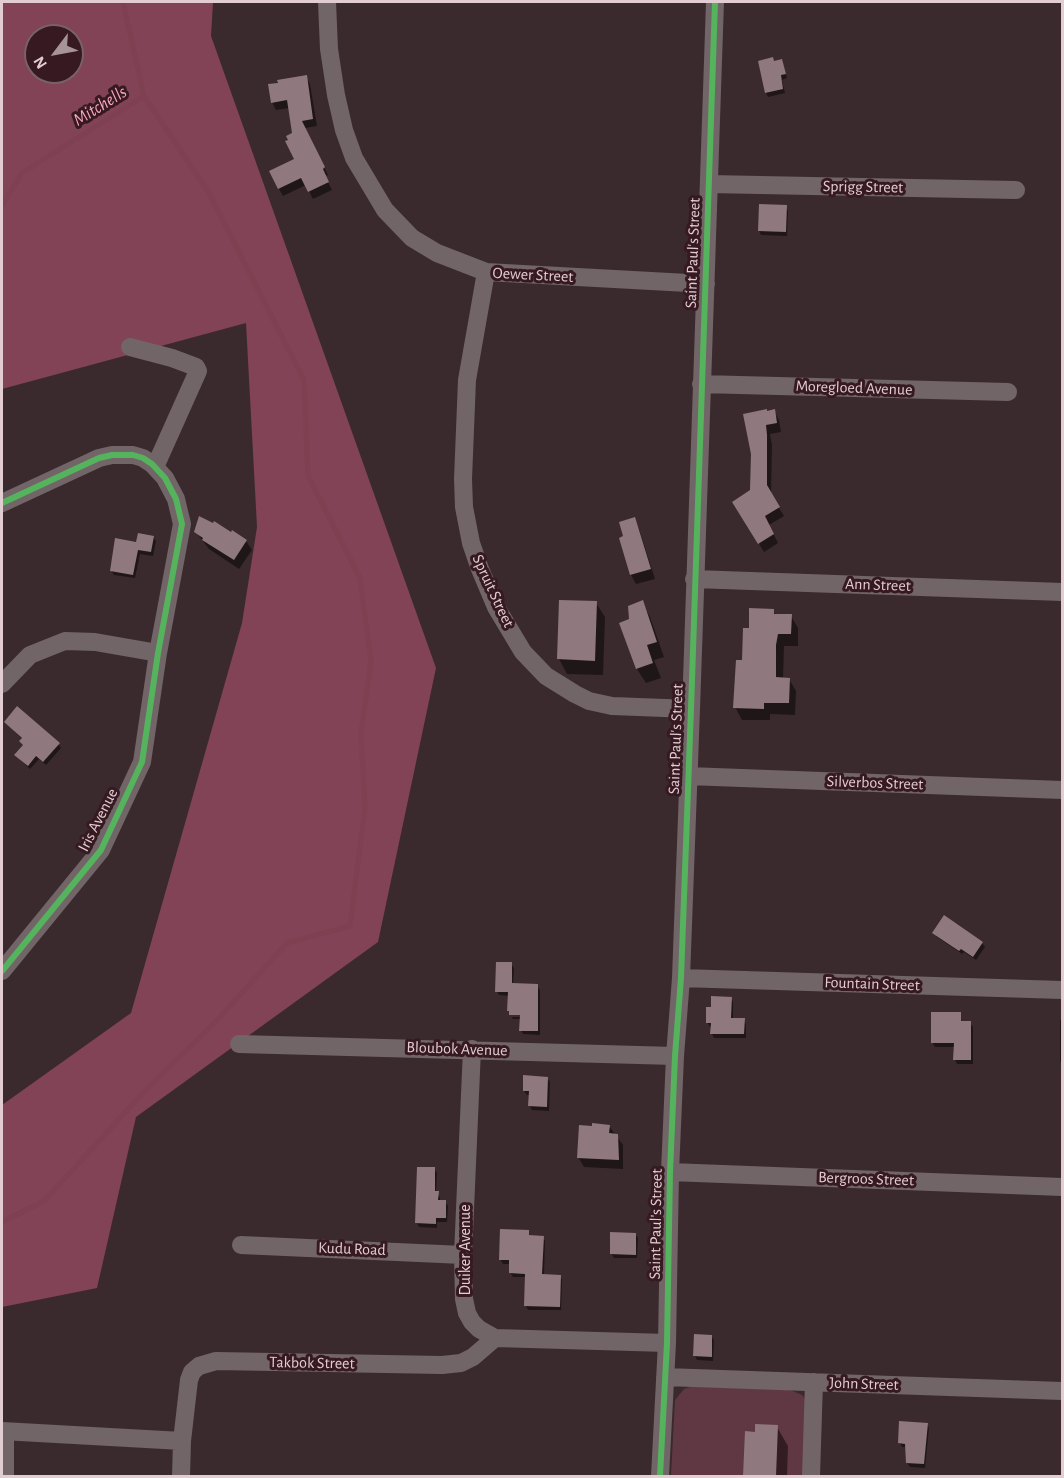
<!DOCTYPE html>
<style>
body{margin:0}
#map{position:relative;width:1064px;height:1478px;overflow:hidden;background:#3a2a2e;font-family:"Alegreya Sans",sans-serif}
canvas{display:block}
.frame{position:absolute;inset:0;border:3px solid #e1cdd2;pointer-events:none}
.north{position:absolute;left:24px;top:24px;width:60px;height:60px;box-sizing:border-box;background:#361921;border:2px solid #7a6168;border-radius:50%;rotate:238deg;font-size:16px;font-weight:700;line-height:24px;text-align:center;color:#e1cdd2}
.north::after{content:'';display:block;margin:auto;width:21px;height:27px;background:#a79499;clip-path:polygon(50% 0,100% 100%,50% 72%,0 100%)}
</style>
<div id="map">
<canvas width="1064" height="1478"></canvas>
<div class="frame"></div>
<div class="north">N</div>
</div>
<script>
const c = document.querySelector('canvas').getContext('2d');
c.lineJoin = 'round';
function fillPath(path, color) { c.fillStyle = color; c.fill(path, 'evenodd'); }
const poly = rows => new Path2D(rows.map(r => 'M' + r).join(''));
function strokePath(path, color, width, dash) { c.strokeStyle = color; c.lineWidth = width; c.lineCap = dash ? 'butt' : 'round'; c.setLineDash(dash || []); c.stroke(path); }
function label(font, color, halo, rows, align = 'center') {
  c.font = font + ' "Alegreya Sans",sans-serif'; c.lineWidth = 6; c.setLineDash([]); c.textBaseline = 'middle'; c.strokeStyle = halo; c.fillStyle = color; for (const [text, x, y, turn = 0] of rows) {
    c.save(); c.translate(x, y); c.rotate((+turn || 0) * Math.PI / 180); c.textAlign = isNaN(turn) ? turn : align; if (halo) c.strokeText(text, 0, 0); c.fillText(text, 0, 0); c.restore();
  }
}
fillPath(poly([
 [693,1386,790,1390,802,1395,806,1400,807,1476,671,1476,675,1400,684,1389]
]), '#603843');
fillPath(poly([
 [2,2,213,2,211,36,436,668,378,942,136,1117,97,1288,2,1307,2,1105,131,1013,242,623,257,527,246,323,2,389],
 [36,36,72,36,72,72,36,72]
]), '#814355');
fillPath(poly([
 [782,61,787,78,782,80,785,93,768,97,766,93,774,62],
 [306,77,310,84,317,126,305,128,328,175,325,176,332,190,313,199,306,185,283,196,279,189,296,160,289,108,276,110,272,102],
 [786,207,788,211,787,236,761,235,759,231],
 [774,411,779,420,781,432,770,434,772,445,771,495,784,516,769,525,778,543,764,552,734,502,751,491,752,454,745,415],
 [634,519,639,529,655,579,636,584,631,575,625,537],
 [196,532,246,541,252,550,239,569,209,549],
 [153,537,156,541,153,556,140,554,135,578,114,575,111,570,138,544],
 [560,601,596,603,605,617,603,675,567,674,559,659],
 [642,602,650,617,664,657,654,660,661,678,646,683,637,669,621,624,631,620],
 [773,610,776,616,791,616,798,628,798,646,784,646,783,679,789,679,796,691,795,715,770,714,770,720,742,720,735,707,750,629],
 [5,722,58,744,61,748,46,765,39,759,30,769,16,755,24,746,23,740],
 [934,933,982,943,985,947,976,960,964,952,962,954,937,937],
 [511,964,514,968,513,985,537,986,540,990,540,1035,523,1034,521,1030,521,1019,513,1019,512,1017,527,1017,528,1014,510,1014,509,996,499,995,497,991],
 [731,998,733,1002,733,1019,744,1020,746,1024,746,1038,714,1038,712,1034,712,1027,710,1027,707,1022,713,1009],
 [960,1014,962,1023,970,1023,973,1027,973,1064,957,1064,955,1060,955,1047,935,1047,932,1042],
 [1060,1020,1062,1020,1062,1065,1060,1061],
 [547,1078,550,1082,549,1111,532,1110,530,1106,530,1095,527,1095,524,1091],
 [609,1126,623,1145,623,1169,584,1167,578,1157],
 [434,1168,437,1173,436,1193,440,1197,440,1201,445,1202,448,1206,447,1222,437,1222,437,1228,419,1227,417,1223],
 [528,1232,531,1237,543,1237,545,1241,544,1276,560,1276,562,1280,561,1310,528,1310,526,1306,527,1277,513,1277,510,1272,511,1264,503,1264,500,1259],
 [635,1234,638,1238,637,1258,614,1258,611,1253],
 [695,1336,711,1336,714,1340,713,1361,697,1360,695,1356],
 [927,1424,929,1428,925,1468,910,1467,907,1463,906,1447,902,1447,900,1443],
 [777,1427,788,1446,787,1476,745,1476,746,1433,756,1433]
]), '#0007');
strokePath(poly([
 [2,205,22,173,144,96,123,2],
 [2,1222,44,1201,143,1093,220,1017,287,943,350,926,365,808,361,733,371,662,360,578,308,476,304,380,209,193,144,96]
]), '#7f4051', 5);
fillPath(poly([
 [773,57,774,61,782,59,786,74,781,75,783,89,765,93,758,61],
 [307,75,313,119,302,121,325,167,323,169,329,182,308,192,301,178,278,189,269,171,294,159,285,141,288,140,286,136,292,133,287,100,271,103,268,84,278,83,277,80],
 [759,204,787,205,786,232,758,231],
 [767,409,767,411,775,409,777,423,766,425,767,435,767,485,780,507,765,516,774,534,758,544,732,502,750,490,751,454,743,414],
 [199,516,213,523,214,521,231,532,232,530,247,540,234,560,202,540,203,538,194,532],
 [635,517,651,569,630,575,619,538,623,536,619,522],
 [138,533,154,536,151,552,138,550,133,575,110,571,115,538,136,542],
 [559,600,597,601,595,661,557,659],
 [643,600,657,642,647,645,653,663,636,669,619,623,629,619,628,606],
 [749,608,774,609,774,614,792,614,791,634,778,634,776,645,776,677,790,678,789,703,764,703,764,709,733,708,736,660,742,660,743,628,749,628],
 [17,706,60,743,43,762,36,756,28,766,14,755,23,745,19,741,22,738,4,722],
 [944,915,983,942,973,957,961,949,959,951,932,933],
 [496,962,512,962,512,983,538,984,538,1031,519,1031,520,1015,509,1015,509,1011,507,1011,508,992,495,992],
 [711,996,732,997,731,1018,745,1018,744,1034,710,1034,711,1023,706,1023,706,1007,711,1007],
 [931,1012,961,1012,961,1021,971,1021,971,1060,953,1060,954,1043,931,1043],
 [523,1075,548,1077,547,1107,528,1106,529,1091,523,1091],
 [592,1123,610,1125,609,1133,618,1134,619,1160,577,1158,579,1125,592,1126],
 [417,1167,435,1167,435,1191,439,1191,438,1200,446,1200,446,1218,436,1218,436,1224,415,1223],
 [500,1229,529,1230,529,1235,544,1236,542,1274,561,1275,560,1307,524,1306,525,1274,509,1273,509,1260,499,1260],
 [610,1232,636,1233,636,1255,610,1254],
 [694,1334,712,1335,712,1357,693,1356],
 [899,1421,928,1423,924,1464,906,1463,905,1444,898,1443],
 [755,1424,778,1425,776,1476,743,1476,745,1431,755,1432]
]), '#8f787e');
strokePath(poly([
 [327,2,329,49,336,95,344,130,354,158,385,210,412,238,437,253,486,272,706,284],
 [709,184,1016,190],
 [486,272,467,380,463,479,464,507,471,543,480,569,496,607,523,652,546,676,575,694,589,701,612,706,691,709],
 [130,347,172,358,196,367,198,371,155,467],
 [701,384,1008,392],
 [2,503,99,458,112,455,133,455,143,458,152,464,165,478,176,499,182,524,158,653,142,762,101,850,2,971],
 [694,579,1062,592],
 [2,684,30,655,65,641,95,642,158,653],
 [688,776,1062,790],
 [681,978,1062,990],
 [239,1044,675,1056],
 [472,1049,463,1255,464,1299,467,1313,472,1322,479,1329,495,1338,667,1343],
 [670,1172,1062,1187],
 [241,1245,463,1255],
 [665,1377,1062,1391],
 [2,1431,182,1441],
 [5,1476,5,1432],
 [181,1476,182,1441,189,1380,192,1372,199,1366,216,1361,442,1365,461,1363,473,1357,495,1338],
 [660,1476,667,1343,670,1172,675,1056,681,978,691,709,715,2],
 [811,1476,814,1382]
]), '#716568', 18);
strokePath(poly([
 [2,503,99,458,112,455,133,455,143,458,152,464,165,478,176,499,182,524,158,653,142,762,101,850,2,971],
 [660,1476,667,1343,670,1172,675,1056,681,978,691,709,715,2]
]), '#56b35d', 6);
label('16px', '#e1cdd2', '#361921', [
 ["Sprigg Street",863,187,1],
 ["Saint Paul's Street",693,253,-88],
 ["Oewer Street",533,275,3],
 ["Moregloed Avenue",854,388,2],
 ["Ann Street",878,585,2],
 ["Spruit Street",493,591,65],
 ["Saint Paul's Street",676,739,-88],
 ["Silverbos Street",875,783,2],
 ["Iris Avenue",98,820,-63],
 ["Fountain Street",872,984,2],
 ["Bloubok Avenue",457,1049,2],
 ["Bergroos Street",866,1179,2],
 ["Saint Paul's Street",656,1224,-89],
 ["Kudu Road",352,1249,2],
 ["Duiker Avenue",465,1250,-90],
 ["Takbok Street",312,1363,1],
 ["John Street",864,1384,2]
]);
label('italic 18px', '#fba9be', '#361921', [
 ["Mitchells",100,106,-32]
]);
</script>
